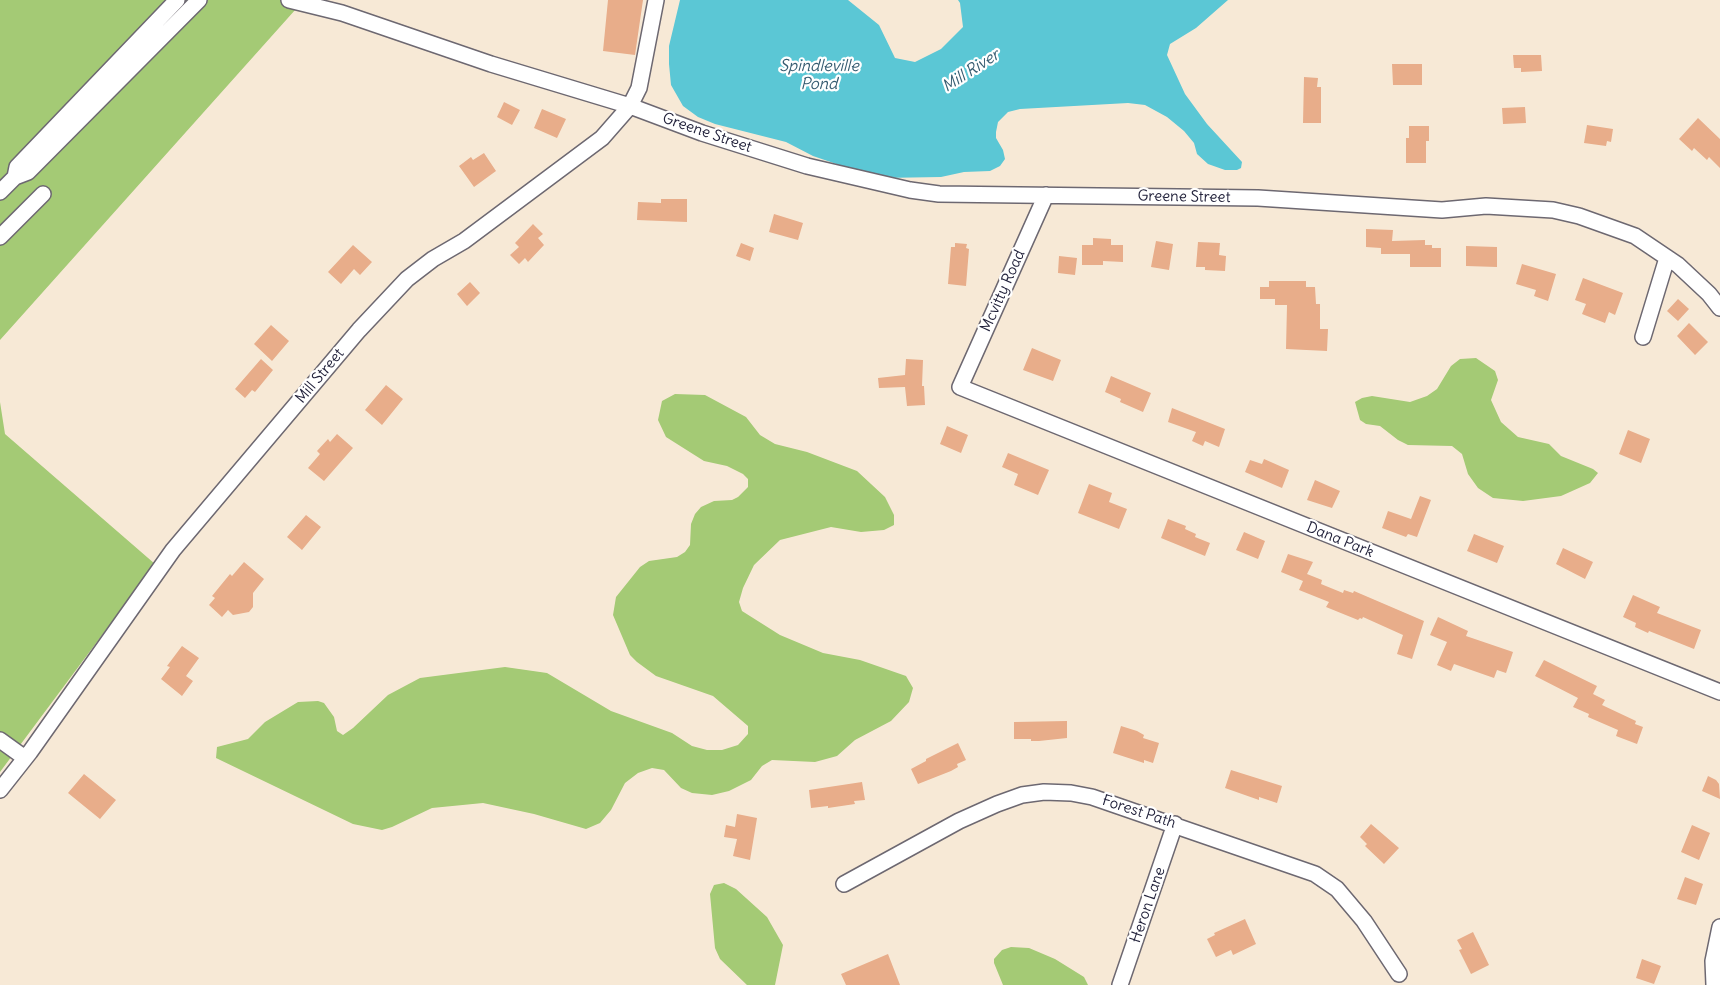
<!DOCTYPE html>
<style>
body{margin:0}
canvas{display:block;background:#f7e9d6}
</style>
<canvas width="1720" height="985"></canvas>
<script>
const c = document.querySelector('canvas').getContext('2d');
c.lineJoin = 'round';
function fillPath(path, color) { c.fillStyle = color; c.fill(path, 'evenodd'); }
const poly = rows => new Path2D(rows.map(r => 'M' + r).join(''));
function strokePath(path, color, width, dash) { c.strokeStyle = color; c.lineWidth = width; c.lineCap = dash ? 'butt' : 'round'; c.setLineDash(dash || []); c.stroke(path); }
function label(font, color, halo, rows, align = 'center') {
  c.font = font + ' Delius,sans-serif'; c.lineWidth = 4.5; c.setLineDash([]); c.textBaseline = 'middle'; c.strokeStyle = halo; c.fillStyle = color; for (const [text, x, y, turn = 0] of rows) {
    c.save(); c.translate(x, y); c.rotate((+turn || 0) * Math.PI / 180); c.textAlign = isNaN(turn) ? turn : align; if (halo) c.strokeText(text, 0, 0); c.fillText(text, 0, 0); c.restore();
  }
}
fillPath(poly([
 [0,0,304,0,0,340],
 [1476,358,1495,371,1498,380,1491,400,1501,422,1518,437,1549,444,1561,456,1593,469,1598,473,1590,483,1561,496,1523,501,1493,498,1478,488,1468,474,1462,454,1452,446,1408,445,1398,440,1380,426,1366,424,1360,420,1355,402,1362,398,1372,396,1410,402,1427,396,1437,389,1451,366,1460,359],
 [675,394,705,395,746,417,760,435,775,444,807,452,857,471,885,497,894,515,894,525,884,530,861,532,831,527,780,540,754,565,743,588,739,602,742,611,780,635,823,653,860,660,906,676,913,688,909,702,891,721,855,740,837,756,815,762,772,760,762,766,751,780,729,791,712,795,692,793,681,788,664,770,652,768,638,773,625,783,611,810,600,823,586,829,534,814,483,803,432,808,392,827,382,830,353,824,216,758,217,747,248,739,265,722,298,702,318,701,324,703,334,717,337,731,343,735,353,728,388,695,420,678,505,667,547,673,611,711,672,733,692,746,707,750,722,750,738,745,748,734,748,726,713,696,656,676,637,662,630,655,613,615,616,597,640,567,649,561,677,557,685,552,690,545,691,524,695,514,701,507,714,501,732,500,738,497,748,487,748,479,743,474,727,466,704,461,666,437,658,420,662,401],
 [0,402,5,434,155,564,0,772],
 [724,883,736,889,767,917,783,945,775,985,747,985,720,959,715,948,710,894,714,885],
 [1011,947,1029,948,1055,959,1084,977,1088,985,1003,985,994,963,994,959,1002,950]
]), '#a4ca75');
fillPath(poly([
 [680,0,848,0,879,25,895,58,915,62,941,49,963,27,960,3,958,0,1228,0,1196,28,1170,44,1167,55,1185,94,1207,124,1242,162,1241,168,1237,170,1225,170,1208,164,1197,154,1194,143,1184,131,1167,117,1145,105,1128,103,1020,109,1008,112,998,122,996,132,996,138,1003,150,1005,159,1000,166,990,171,964,172,941,177,882,178,860,172,813,156,786,142,715,124,698,117,683,106,671,85,669,64,669,46]
]), '#5bc7d5');
fillPath(poly([
 [608,0,643,0,635,55,603,51],
 [1513,55,1541,55,1542,71,1521,72,1521,68,1514,68],
 [1392,64,1422,64,1422,85,1393,85],
 [1304,77,1318,78,1317,87,1321,87,1321,123,1303,123],
 [504,102,520,110,512,125,497,117],
 [1525,107,1526,123,1503,124,1502,108],
 [542,109,566,119,557,138,534,128],
 [1698,118,1720,139,1720,168,1709,157,1707,160,1694,148,1692,151,1679,139],
 [1587,125,1613,129,1611,142,1607,141,1606,146,1584,143],
 [1409,126,1429,126,1429,141,1426,141,1426,163,1406,163,1406,138,1409,138],
 [484,153,496,171,474,187,459,166,471,157,473,160],
 [661,199,687,199,687,222,637,220,638,202,661,203],
 [774,214,803,223,798,240,769,232],
 [533,224,543,234,538,238,544,245,528,262,525,258,519,264,510,255,519,247,515,243],
 [1366,229,1393,230,1392,241,1425,240,1425,245,1432,245,1432,248,1441,248,1441,267,1410,267,1410,254,1381,254,1381,248,1366,247],
 [1093,238,1111,239,1111,245,1123,245,1123,262,1103,261,1103,265,1082,265,1082,245,1093,245],
 [1156,241,1173,244,1169,270,1151,267],
 [1198,242,1220,243,1219,255,1226,256,1225,271,1205,270,1205,267,1196,267],
 [741,243,754,248,750,261,736,256],
 [955,243,967,244,966,248,969,249,966,286,948,284,951,247,955,247],
 [353,245,372,262,360,275,354,269,341,284,328,272],
 [1466,246,1497,247,1497,267,1466,266],
 [1059,256,1077,258,1075,275,1058,273],
 [1522,264,1556,274,1548,301,1534,296,1536,290,1516,284],
 [1583,278,1623,293,1615,315,1609,312,1605,323,1582,314,1586,304,1575,300],
 [1269,281,1306,281,1306,287,1315,287,1316,304,1320,304,1320,329,1328,329,1327,351,1286,349,1287,305,1275,305,1275,299,1260,299,1260,287,1269,287],
 [470,282,480,293,467,306,457,294],
 [1678,299,1689,309,1678,321,1667,311],
 [1689,323,1708,342,1695,355,1677,336],
 [271,325,289,341,272,361,254,344],
 [1032,348,1061,360,1053,381,1023,370],
 [261,359,273,370,255,392,252,390,245,398,235,389],
 [906,359,923,360,922,386,924,386,925,405,907,406,905,387,879,388,878,378,905,375],
 [1111,376,1151,393,1143,412,1120,402,1121,399,1105,392],
 [386,385,403,399,382,425,365,410],
 [1172,408,1225,429,1219,447,1205,441,1203,446,1192,441,1196,432,1168,422],
 [947,426,968,435,961,453,940,444],
 [1628,430,1650,439,1641,463,1619,454],
 [337,434,353,448,324,481,308,468,320,454,317,451,328,439,330,442],
 [1008,453,1049,470,1038,495,1014,485,1018,474,1002,467],
 [1264,459,1289,470,1282,488,1245,472,1250,460,1262,464],
 [1315,480,1340,491,1332,508,1307,500],
 [1089,484,1112,493,1109,502,1127,509,1119,529,1078,513],
 [1420,496,1431,500,1417,537,1408,534,1406,537,1382,528,1388,511,1411,519],
 [306,515,321,527,302,550,287,537],
 [1168,519,1186,526,1185,529,1196,534,1195,537,1210,543,1205,556,1161,538],
 [1244,532,1265,541,1258,559,1236,550],
 [1474,534,1504,546,1497,563,1467,551],
 [1563,548,1593,562,1585,579,1556,564],
 [1288,554,1313,562,1307,574,1322,580,1321,584,1343,593,1344,590,1353,593,1354,591,1424,621,1412,659,1397,654,1403,635,1363,617,1362,619,1360,618,1358,620,1326,607,1329,602,1299,590,1303,581,1281,572],
 [244,562,264,579,253,593,253,607,249,612,233,615,228,610,222,617,209,605,215,598,212,596,230,574,232,576],
 [1633,595,1660,607,1657,613,1701,630,1694,649,1649,631,1648,633,1635,627,1636,623,1623,617],
 [1438,617,1468,631,1466,636,1513,652,1506,673,1497,670,1494,678,1454,664,1451,671,1437,665,1447,642,1430,635],
 [182,646,199,658,186,676,193,681,182,696,161,679,170,667,167,666],
 [1544,660,1597,686,1593,694,1605,700,1602,705,1636,721,1635,724,1643,727,1637,744,1616,736,1618,730,1588,717,1589,714,1573,707,1578,698,1535,676],
 [1067,721,1067,738,1039,741,1031,741,1031,739,1014,739,1014,722],
 [1121,726,1137,731,1144,735,1143,738,1159,743,1153,763,1144,760,1144,763,1113,753],
 [958,743,966,760,957,764,958,767,951,771,918,784,911,769,926,761,926,759],
 [1231,770,1282,786,1277,803,1259,797,1259,800,1225,788],
 [84,774,116,800,100,819,68,793],
 [1708,776,1716,780,1719,784,1720,799,1702,791],
 [862,782,865,800,854,801,855,804,828,808,828,806,811,808,809,790],
 [737,814,757,818,750,860,733,856,737,839,724,837,726,825,735,827],
 [1371,824,1399,848,1384,864,1365,846,1367,844,1360,837],
 [1692,825,1710,833,1699,860,1681,852],
 [1685,877,1703,884,1696,905,1677,899],
 [1245,919,1256,944,1233,955,1231,950,1216,957,1207,939,1215,935,1214,933],
 [1473,932,1489,965,1471,974,1459,950,1462,949,1457,940],
 [888,954,900,985,846,985,841,974],
 [1642,959,1661,966,1654,984,1636,978]
]), '#e8ad8a');
const minor = poly([
 [177,0,17,167,15,177,28,172,199,0],
 [289,0,342,13,491,64,630,106,702,133,807,166,910,190,939,194,1258,198,1442,210,1486,206,1553,210,1579,216,1635,236,1678,265,1709,294,1720,308],
 [0,192,15,177],
 [1046,195,960,387,1720,692],
 [0,237,43,194],
 [1643,337,1667,258],
 [0,740,25,758],
 [0,790,30,752,173,550,359,330,407,279,433,259,464,241,602,138,630,106,639,88,656,0],
 [844,884,959,821,997,804,1022,795,1044,792,1071,793,1092,797,1315,874,1337,889,1364,921,1399,974],
 [1120,985,1175,824],
 [1714,985,1713,961,1720,927]
]);
strokePath(minor, '#6d6871', 18);
strokePath(minor, '#fff', 15);
label('15px', '#22223b', '#fff', [
 ["Greene Street",707,133,19],
 ["Greene Street",1184,197,1],
 ["Mcvitty Road",1003,291,-66],
 ["Mill Street",320,376,-50],
 ["Dana Park",1340,540,22],
 ["Forest Path",1139,812,18],
 ["Heron Lane",1148,905,-71]
]);
label('italic 16px', '#365c71', '#fff', [
 ["Spindleville",819,66],
 ["Pond",819,84],
 ["Mill River",971,71,-33]
]);
</script>
